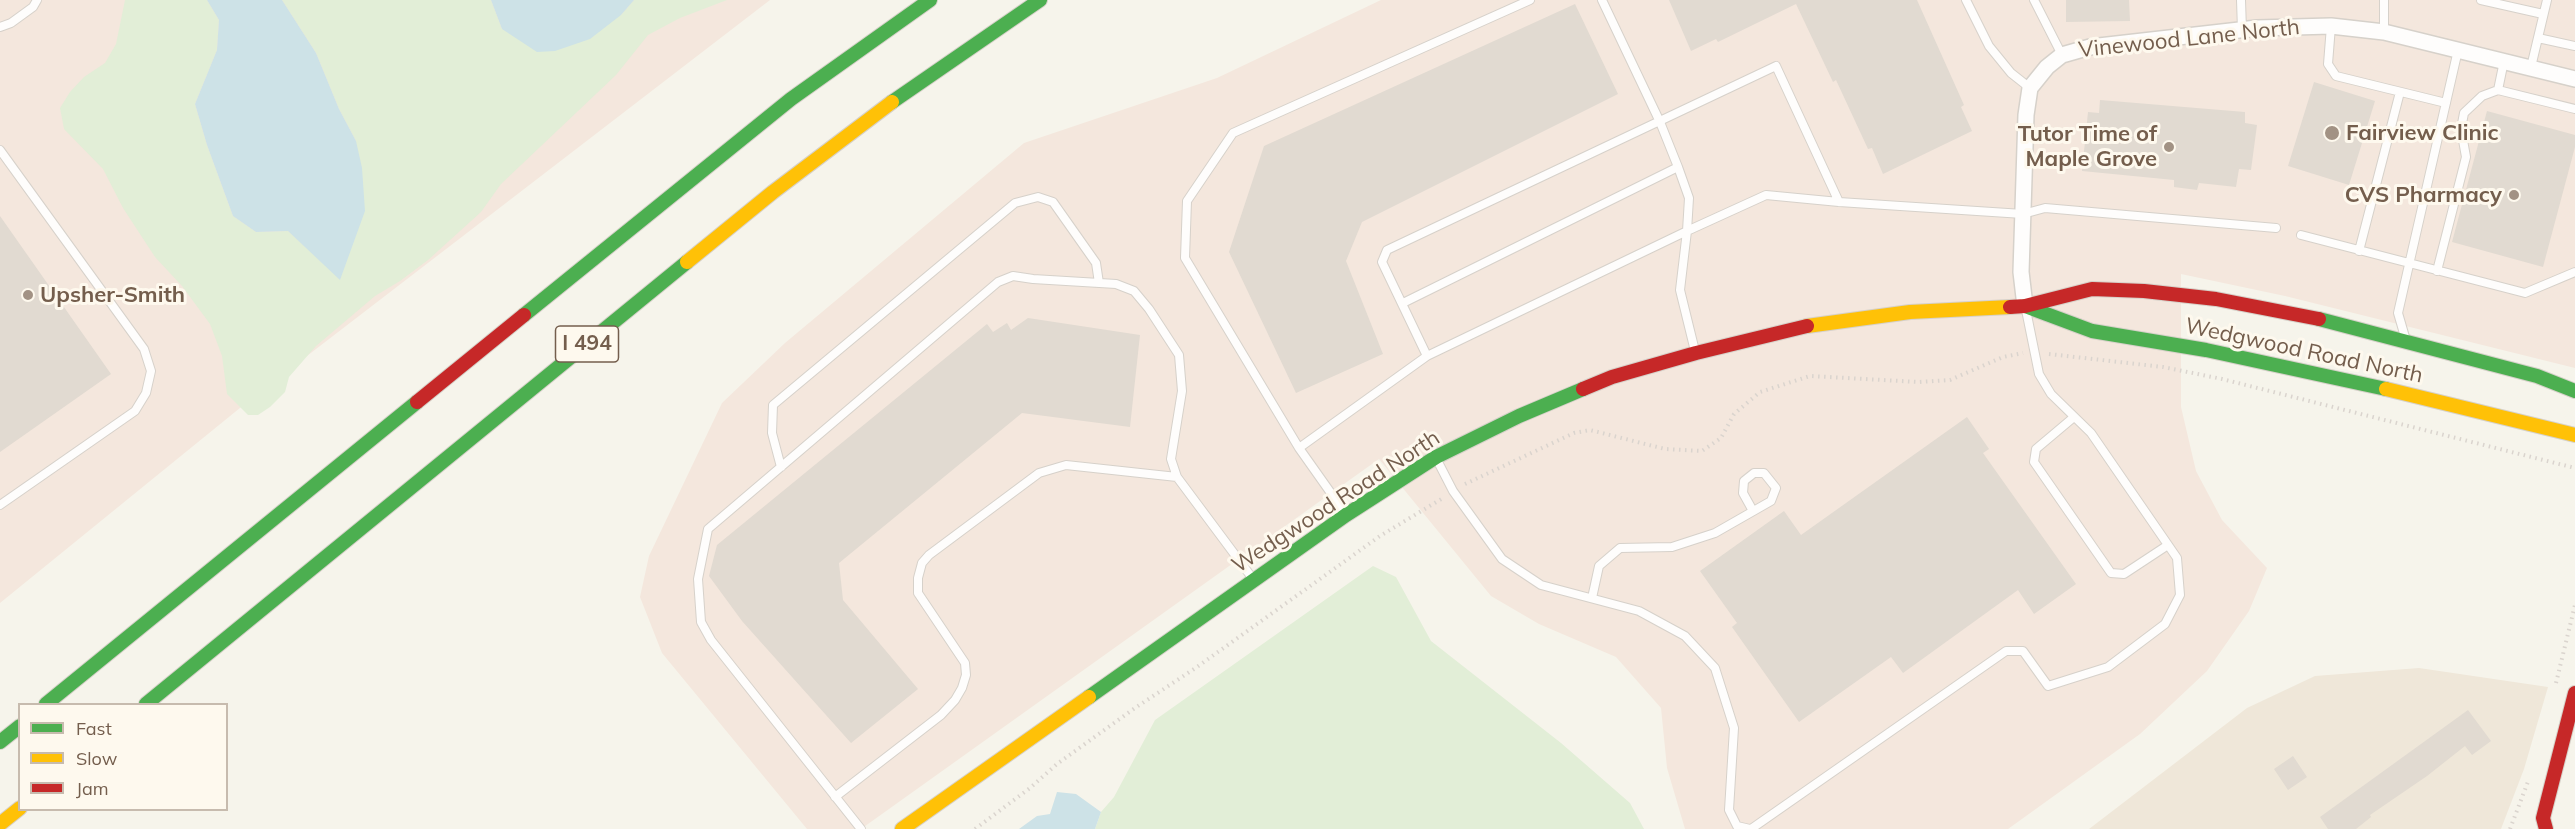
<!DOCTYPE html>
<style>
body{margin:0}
#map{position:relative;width:2575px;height:829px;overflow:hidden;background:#f6f4eb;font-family:Mulish,sans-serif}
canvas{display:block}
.legend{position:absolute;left:18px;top:703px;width:210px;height:108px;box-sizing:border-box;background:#fef9ee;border:2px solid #c7bbae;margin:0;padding:8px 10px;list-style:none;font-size:18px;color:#745e4d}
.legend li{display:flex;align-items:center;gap:12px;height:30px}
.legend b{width:30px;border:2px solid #c7bbae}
</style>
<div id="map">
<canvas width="2575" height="829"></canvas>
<ul class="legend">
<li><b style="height:8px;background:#4caf50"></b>Fast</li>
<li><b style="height:8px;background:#ffc107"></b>Slow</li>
<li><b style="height:8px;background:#c62828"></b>Jam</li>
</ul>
</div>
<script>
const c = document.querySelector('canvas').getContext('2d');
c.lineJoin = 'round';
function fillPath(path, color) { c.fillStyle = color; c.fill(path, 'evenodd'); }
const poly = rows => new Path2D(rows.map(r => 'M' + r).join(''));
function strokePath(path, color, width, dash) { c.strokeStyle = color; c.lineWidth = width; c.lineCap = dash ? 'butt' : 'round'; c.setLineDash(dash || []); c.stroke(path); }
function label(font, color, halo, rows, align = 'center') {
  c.font = font + ' Mulish,sans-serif'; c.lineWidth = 6; c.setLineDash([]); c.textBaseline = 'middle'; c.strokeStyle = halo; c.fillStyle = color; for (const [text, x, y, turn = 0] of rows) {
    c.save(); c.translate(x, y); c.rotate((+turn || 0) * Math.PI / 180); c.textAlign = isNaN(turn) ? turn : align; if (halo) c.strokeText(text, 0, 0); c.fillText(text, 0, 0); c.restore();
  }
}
fillPath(poly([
 [2419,668,2548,687,2524,769,2501,829,2089,829,2247,708,2315,676]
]), '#efe7d9');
fillPath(poly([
 [0,0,770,0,251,399,0,603],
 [1381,0,2575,0,2575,368,2285,296,2181,274,2181,407,2196,471,2222,520,2267,568,2249,611,2207,671,2140,734,2008,829,1685,829,1667,768,1661,708,1616,657,1539,624,1491,596,1379,459,861,829,807,829,662,653,640,597,649,556,722,403,785,343,1024,143,1217,78]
]), '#f4e7dd');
fillPath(poly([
 [125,0,207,0,219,20,217,50,195,104,207,145,233,216,256,232,288,231,340,279,356,141,339,109,316,53,282,0,491,0,502,29,621,15,634,0,727,0,680,18,648,35,616,75,501,184,481,212,428,260,400,281,375,296,316,346,289,377,285,392,270,407,258,415,248,415,227,394,222,356,210,324,182,286,155,257,123,208,103,169,64,129,60,108,70,92,84,77,105,63,116,44],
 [1373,566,1396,577,1431,641,1561,743,1630,803,1644,829,1095,829,1101,812,1114,797,1155,720]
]), '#e2eed7');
fillPath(poly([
 [207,0,282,0,316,53,339,109,356,141,362,168,365,211,340,280,288,231,256,232,233,216,207,145,195,104,217,50,219,20],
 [491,0,634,0,621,15,590,39,555,51,537,52,502,29],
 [1057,792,1076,794,1101,812,1095,829,1019,829,1037,816,1050,814]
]), '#cde2e7');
fillPath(poly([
 [1669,0,1917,0,1964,105,1961,107,1972,131,1883,174,1872,148,1868,149,1836,80,1833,82,1796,4,1718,42,1716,39,1691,51],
 [2066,0,2129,0,2130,21,2066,22],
 [1575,4,1618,94,1362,222,1346,261,1383,354,1296,393,1229,252,1264,146],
 [2314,82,2375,101,2349,185,2288,166],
 [2100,100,2245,112,2245,123,2257,125,2251,170,2239,169,2236,187,2199,183,2197,190,2174,187,2174,180,2082,171,2088,112,2099,113],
 [2487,111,2575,135,2575,147,2543,267,2452,242],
 [0,216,111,374,0,452],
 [1028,318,1140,335,1130,427,1022,413,839,563,843,600,918,689,851,743,742,621,709,576,717,545,987,324,993,332,1007,323,1011,330],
 [1967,417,1989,449,1983,453,2076,584,2034,614,2018,590,1903,673,1891,657,1799,722,1732,627,1737,623,1700,571,1784,511,1801,535],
 [2468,710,2491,741,2472,755,2465,746,2427,776,2370,815,2371,817,2356,829,2328,829,2320,817],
 [2293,756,2307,777,2288,790,2274,769]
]), '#e1dad1');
const lane = poly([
 [1966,0,1989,46,2011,73,2030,88],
 [2034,0,2062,55],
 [2241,0,2242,30],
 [2481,0,2543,14],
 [2331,26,2328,64,2336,76,2446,103],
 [0,27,11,23,33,7,37,0],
 [2384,32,2384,0],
 [2538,38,2575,46],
 [2504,61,2498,90,2575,109],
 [2531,67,2547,0],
 [0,150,144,349,151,371,146,393,135,411,0,505],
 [2301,235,2525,293,2575,272],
 [2359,251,2400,92],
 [2437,271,2466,157,2461,129,2464,113,2482,96,2498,90],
 [1403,303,1678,167],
 [2405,337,2398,313,2458,50],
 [1695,351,1680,290,1687,231,1766,195,1839,202,2023,214,2045,208,2276,228],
 [1427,356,1382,262,1387,250,1776,66,1839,202],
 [2074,417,2036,449,2034,462,2111,573,2124,574,2168,545],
 [1299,448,1427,356,1687,231,1689,198,1678,167,1660,122,1602,0],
 [1436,458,1453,491,1502,559,1541,585,1639,611,1685,636,1715,668,1734,728,1729,810,1737,826,1750,829],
 [781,467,772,433,773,405,1015,203,1038,197,1053,202,1096,263,1099,283],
 [1345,513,1299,448,1185,258,1187,201,1233,133,1530,0],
 [1592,598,1599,566,1620,548,1672,547,1715,533,1771,501,1776,488,1764,473,1754,473,1744,481,1743,493,1753,511],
 [835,797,941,715,955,700,962,688,966,675,965,663,918,593,918,578,922,563,929,555,1039,473,1066,465,1177,477],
 [861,829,711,640,701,622,698,579,708,529,998,282,1013,276,1033,279,1116,284,1134,291,1149,309,1179,355,1182,391,1171,459,1177,477,1253,579],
 [1751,829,2006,651,2023,651,2048,686,2108,667,2165,624,2180,595,2177,558,2091,433,2051,394,2039,374,2026,310]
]);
const street = poly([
 [2025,306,2021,272,2026,115,2030,88,2047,67,2062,55,2090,47,2257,28,2331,26,2384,32,2575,79]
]);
const fast = poly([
 [892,102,1040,0],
 [2025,306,2092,331,2206,350,2386,389],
 [524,315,791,99,930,0],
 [2319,319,2537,376,2575,391],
 [1089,697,1346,515,1436,457,1519,416,1583,389],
 [46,704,417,402],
 [146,704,687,262],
 [0,742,20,726]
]);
const slow = poly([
 [687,262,773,192,892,102],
 [1807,326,1910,312,2010,307],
 [2386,389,2575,435],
 [0,824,20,808],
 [902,829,1089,697]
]);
const jam = poly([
 [2010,307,2025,306,2092,289,2144,291,2216,299,2319,319],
 [1583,389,1612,377,1696,353,1807,326],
 [417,402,524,315],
 [2546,829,2543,818,2575,693]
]);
strokePath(lane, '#d6d1ca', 10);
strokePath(street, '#d6d1ca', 18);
strokePath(fast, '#d6d1c9', 16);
strokePath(slow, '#d6d1c9', 16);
strokePath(jam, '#d6d1c9', 16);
strokePath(poly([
 [2049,354,2163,367,2222,379,2575,468],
 [1465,484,1574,433,1590,430,1665,449,1702,451,1721,438,1734,414,1760,392,1810,376,1919,382,1950,380,2003,357,2023,353],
 [2556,683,2575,605],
 [975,829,1030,788,1057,764,1135,708,1197,667,1380,536,1443,498],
 [2510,829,2529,779]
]), '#dad4ce', 4, [1.5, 4.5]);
strokePath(lane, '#fefdfc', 8);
strokePath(street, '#fefdfc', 15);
strokePath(fast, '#4caf50', 14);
strokePath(slow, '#ffc107', 14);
strokePath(jam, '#c62828', 14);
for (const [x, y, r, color] of [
 [2332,133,8,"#a29284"],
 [2169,147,6,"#a29284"],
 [2514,195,6,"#a29284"],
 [28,295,6,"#a29284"]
]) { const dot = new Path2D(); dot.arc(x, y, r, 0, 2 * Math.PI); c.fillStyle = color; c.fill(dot); strokePath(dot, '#fef9ee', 2); }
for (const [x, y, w] of [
 [587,344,63]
]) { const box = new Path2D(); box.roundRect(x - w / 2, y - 18, w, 36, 4.5); c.fillStyle = '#fef9ee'; c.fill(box); strokePath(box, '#745e4d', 1.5); }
label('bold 21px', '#745e4d', null, [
 ["I 494",587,344]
]);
label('22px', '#745e4d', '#fef9ee', [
 ["Vinewood Lane North",2189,39,-6],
 ["Wedgwood Road North",2304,351,12],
 ["Wedgwood Road North",1336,502,-33]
]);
label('bold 22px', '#745e4d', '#fef9ee', [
 ["Fairview Clinic",2346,133],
 ["Tutor Time of",2157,134,"right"],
 ["Maple Grove",2157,159,"right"],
 ["CVS Pharmacy",2502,195,"right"],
 ["Upsher-Smith",40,295]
], 'left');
</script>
